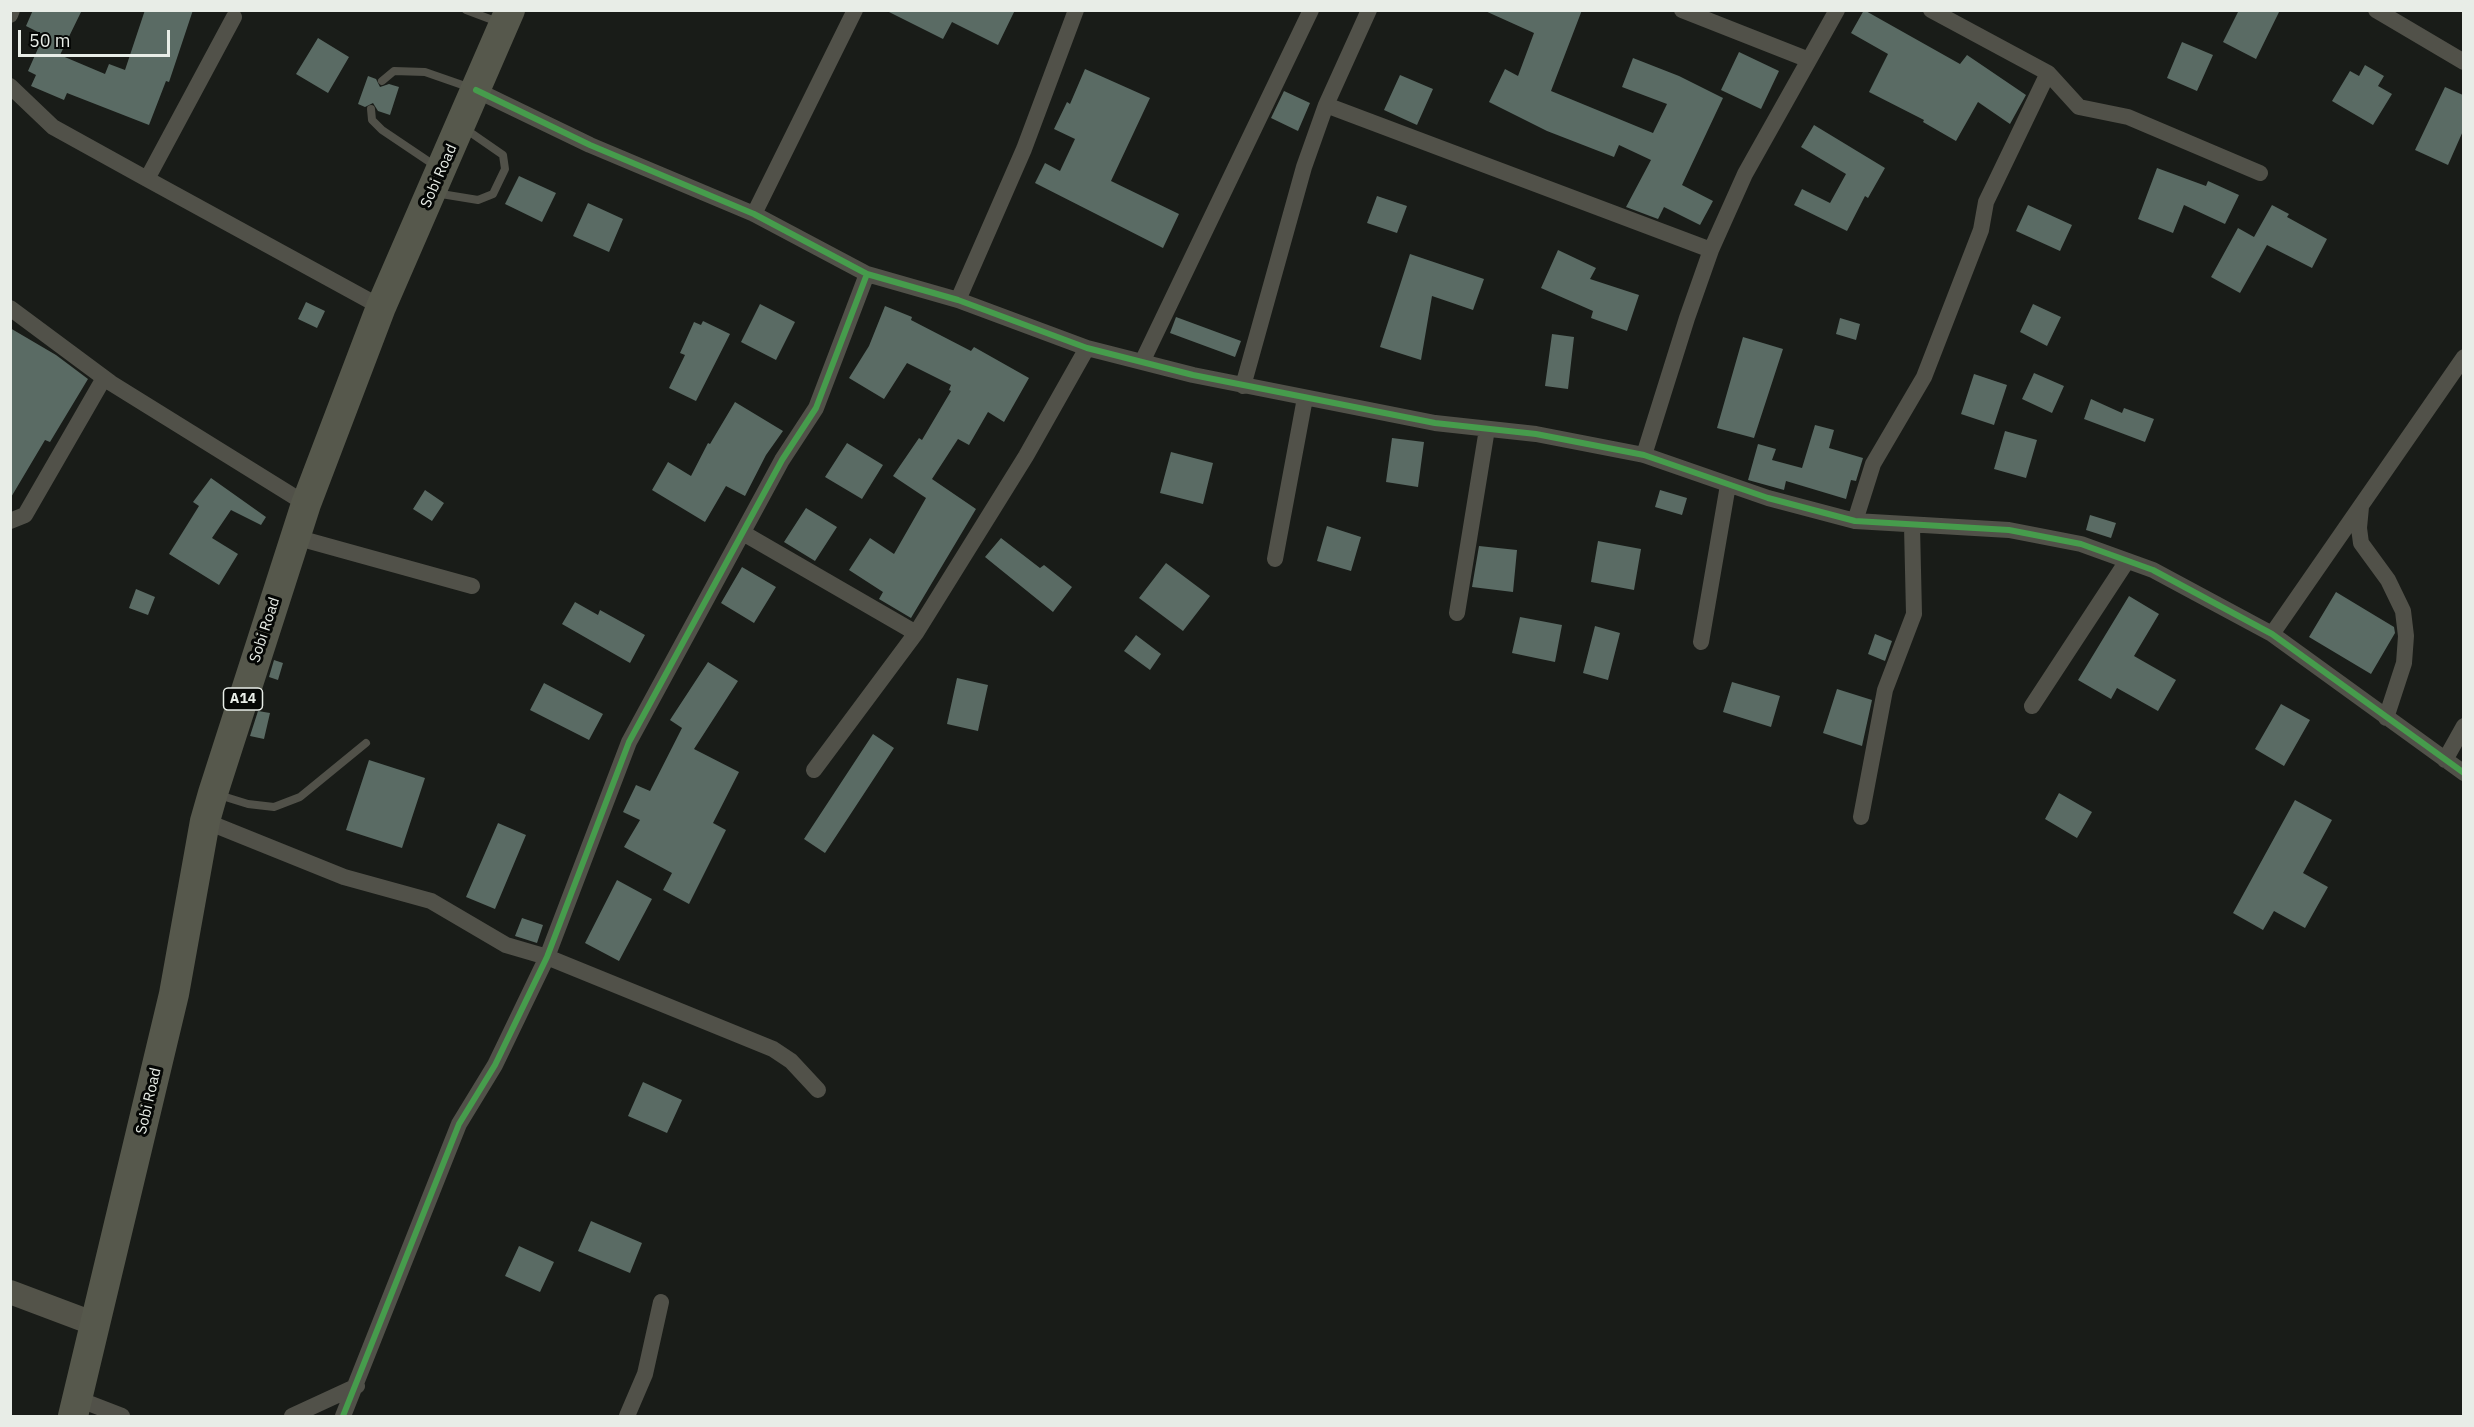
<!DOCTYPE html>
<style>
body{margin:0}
#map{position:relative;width:2474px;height:1427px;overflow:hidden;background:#191c18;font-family:"IBM Plex Sans",sans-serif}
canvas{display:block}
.frame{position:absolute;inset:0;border:12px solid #e8ede7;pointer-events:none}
.scale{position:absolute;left:18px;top:30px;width:152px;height:27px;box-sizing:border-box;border:3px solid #e8ede7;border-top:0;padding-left:8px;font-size:18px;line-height:21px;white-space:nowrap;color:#e8ede7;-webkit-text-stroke:4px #050705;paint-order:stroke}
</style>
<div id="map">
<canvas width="2474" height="1427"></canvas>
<div class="frame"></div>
<div class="scale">50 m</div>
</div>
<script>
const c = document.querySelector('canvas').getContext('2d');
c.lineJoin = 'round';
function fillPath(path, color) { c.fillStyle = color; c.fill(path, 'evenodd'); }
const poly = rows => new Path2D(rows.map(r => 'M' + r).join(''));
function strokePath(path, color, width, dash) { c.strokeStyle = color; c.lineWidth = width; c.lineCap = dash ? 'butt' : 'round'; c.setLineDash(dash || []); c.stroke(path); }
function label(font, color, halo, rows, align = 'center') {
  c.font = font + ' "IBM Plex Sans",sans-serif'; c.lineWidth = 6; c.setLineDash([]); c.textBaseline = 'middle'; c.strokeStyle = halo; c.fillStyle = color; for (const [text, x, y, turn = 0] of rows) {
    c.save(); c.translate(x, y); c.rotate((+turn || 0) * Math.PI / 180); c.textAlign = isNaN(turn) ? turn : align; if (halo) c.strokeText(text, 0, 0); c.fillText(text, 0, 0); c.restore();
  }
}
fillPath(poly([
 [33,10,82,10,60,55,105,74,109,64,125,70,145,10,193,10,169,82,166,81,149,125,67,93,64,100,31,86,36,75,28,71,44,35,26,26],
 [885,10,1015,10,998,45,952,22,943,39],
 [1483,10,1582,10,1551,91,1653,133,1667,104,1622,87,1633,58,1679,76,1723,98,1682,185,1713,201,1700,225,1664,207,1658,219,1626,207,1651,160,1619,145,1614,157,1547,131,1489,102,1505,69,1518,76,1534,33],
 [1864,10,1960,64,1967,55,2026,95,2010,124,1978,102,1956,141,1923,122,1924,120,1869,92,1888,54,1851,33],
 [2239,10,2280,10,2256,59,2223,42],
 [318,38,349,57,328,93,296,74],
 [2182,42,2213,55,2197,91,2167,78],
 [1739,52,1779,71,1761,109,1721,90],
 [2365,65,2384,76,2378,86,2392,94,2373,125,2332,101,2350,71,2359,76],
 [1085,69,1150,98,1111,181,1179,214,1163,248,1035,183,1045,163,1060,171,1075,139,1054,129,1067,102,1070,104],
 [1400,75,1433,89,1417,125,1384,110],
 [368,76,376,79,380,87,389,84,399,87,390,115,378,111,373,103,365,107,358,104],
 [2445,87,2463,95,2463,131,2448,165,2415,150],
 [1284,91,1310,103,1298,131,1271,118],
 [1814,125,1885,168,1868,198,1865,196,1847,231,1794,205,1802,189,1830,203,1846,174,1801,147],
 [2157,168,2206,186,2208,181,2239,195,2225,224,2184,205,2173,233,2138,219],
 [519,176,556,193,542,222,505,204],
 [1377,196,1407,206,1397,233,1367,223],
 [588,203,623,219,609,252,573,236],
 [2028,205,2072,225,2060,251,2016,231],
 [2272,205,2289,214,2287,217,2327,239,2312,268,2267,245,2240,293,2211,277,2238,228,2254,237],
 [1558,250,1596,268,1590,279,1639,295,1627,331,1591,318,1593,311,1541,288],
 [1410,254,1484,279,1473,310,1432,296,1421,360,1380,347],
 [306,302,325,311,317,328,298,319],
 [760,304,795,322,776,360,741,342],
 [2033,304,2061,317,2047,346,2020,332],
 [885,306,912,317,911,320,971,351,974,347,1029,378,1004,422,988,412,969,445,958,439,932,479,976,509,911,618,879,599,883,592,849,570,870,538,894,554,926,498,893,476,919,438,922,440,951,391,949,390,951,385,907,363,884,399,849,378,869,346],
 [1176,317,1241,341,1235,357,1170,333],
 [1840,318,1860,324,1856,340,1836,334],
 [703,321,730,334,696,401,669,388,685,355,680,353,694,322,701,325],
 [10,328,56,355,88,379,50,442,45,440,10,499],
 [1552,334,1574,337,1568,389,1545,386],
 [1743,337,1783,349,1754,438,1717,428],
 [2034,373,2064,386,2052,413,2022,399],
 [1974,374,2007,385,1994,425,1961,414],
 [2091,399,2122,413,2124,408,2154,419,2145,442,2084,419],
 [735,402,783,431,766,455,745,496,726,486,705,522,652,490,668,462,691,476,708,443,710,444],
 [1815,425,1834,430,1829,448,1863,458,1856,481,1851,480,1846,499,1786,481,1784,490,1748,480,1758,444,1776,449,1772,460,1802,468],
 [2005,431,2037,440,2026,478,1994,469],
 [1392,438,1424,442,1418,487,1386,482],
 [847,443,883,465,862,499,825,477],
 [1171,452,1213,463,1203,504,1160,493],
 [211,478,266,517,261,525,231,510,212,538,238,554,219,585,169,554,199,506,193,502],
 [425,490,444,503,432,521,413,509],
 [1660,490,1687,498,1682,515,1655,507],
 [806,508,837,527,815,561,784,542],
 [2090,515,2116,523,2111,538,2086,530],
 [1327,526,1361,537,1351,571,1317,561],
 [1001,538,1040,568,1044,565,1072,587,1053,612,985,557],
 [1598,541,1641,549,1634,590,1591,582],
 [1479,546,1517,550,1513,592,1472,587],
 [1166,563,1210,596,1183,631,1139,598],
 [742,567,776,587,754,623,721,603],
 [136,589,155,597,148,615,129,608],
 [2336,592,2394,627,2395,633,2371,674,2309,637],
 [2129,596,2159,614,2134,656,2176,680,2158,711,2117,688,2111,699,2078,680],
 [575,602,598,615,600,610,645,635,630,663,562,624],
 [1520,617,1562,625,1555,662,1512,653],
 [1595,626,1620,633,1608,680,1583,673],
 [1875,634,1892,641,1885,661,1868,654],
 [1136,635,1161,654,1150,670,1124,651],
 [274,660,283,663,278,680,269,677],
 [708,662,738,681,694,749,739,772,713,823,726,830,689,904,663,890,672,873,624,847,640,820,623,812,636,785,650,791,682,728,670,720],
 [957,678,988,685,978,731,947,724],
 [1732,682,1780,696,1771,727,1723,712],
 [544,683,603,714,589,740,530,710],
 [1837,689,1872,700,1862,746,1823,733],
 [2281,704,2310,720,2284,766,2255,749],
 [258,711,270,713,264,739,250,736],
 [873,734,894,748,825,853,804,839],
 [369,760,425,778,402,848,346,830],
 [2059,793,2092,812,2077,838,2045,819],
 [2295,800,2332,820,2303,873,2328,887,2305,928,2274,911,2263,930,2233,913],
 [498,823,526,835,495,909,466,897],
 [617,880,652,899,619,961,585,943],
 [522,918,543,925,537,943,515,936],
 [643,1082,682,1100,667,1133,628,1116],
 [591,1221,642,1243,630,1273,578,1251],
 [519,1246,554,1262,540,1292,505,1276]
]), '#5a6b64');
strokePath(poly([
 [466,10,498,22],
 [382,81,394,71,425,72,471,88],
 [371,109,372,120,382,130,437,167],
 [435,193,478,200,493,194,505,169,503,155,464,128],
 [219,795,248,804,274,807,300,797,366,743]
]), '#515149', 8);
strokePath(poly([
 [1682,10,1809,60],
 [1931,10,2048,73,2079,107,2128,117,2260,173],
 [2376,10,2464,62],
 [10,15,12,10],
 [10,86,53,127,147,179,234,17],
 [476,90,590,145,754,214,867,274,958,300,1087,348,1193,375,1435,423,1536,434,1644,455,1768,498,1855,521,2009,530,2081,544,2153,570,2272,634,2464,773],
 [1326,105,1711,250],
 [147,179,381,307],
 [754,214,855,10],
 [958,300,1024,149,1076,10],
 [10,308,111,383,306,504],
 [1142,362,1311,10],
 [1243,386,1304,167,1326,105,1369,10],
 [1644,455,1687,318,1711,250,1745,174,1837,10],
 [2361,507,2359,528,2361,543,2388,580,2403,611,2406,636,2404,663,2386,718],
 [10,521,25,515,104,378],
 [1855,521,1873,464,1924,377,1981,230,1986,202,2048,73],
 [743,533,916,633],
 [295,537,472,586],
 [1275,559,1305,398],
 [1457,613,1487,429],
 [2272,634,2464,357],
 [1701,642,1728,485],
 [2032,706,2127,561],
 [2445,760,2464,726],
 [814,770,916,633,1026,456,1087,348],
 [1861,817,1885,690,1914,614,1912,526],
 [205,821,344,877,431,901,506,945,547,957,773,1049,791,1061,818,1090],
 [78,1399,122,1416],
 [292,1416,357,1386],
 [343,1416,459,1124,495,1065,547,957,629,742,782,460,816,408,867,274],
 [627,1416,645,1374,661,1302]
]), '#515149', 16);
strokePath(poly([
 [10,1292,95,1324]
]), '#535349', 24);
strokePath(poly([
 [73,1416,174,994,205,821,213,793,306,504,381,307,510,10]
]), '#56584c', 30);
strokePath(poly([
 [476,90,590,145,754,214,867,274,958,300,1087,348,1193,375,1435,423,1536,434,1644,455,1768,498,1855,521,2009,530,2081,544,2153,570,2272,634,2464,773],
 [343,1416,459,1124,495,1065,547,957,629,742,782,460,816,408,867,274]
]), '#469c4c', 6);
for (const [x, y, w] of [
 [243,699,39]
]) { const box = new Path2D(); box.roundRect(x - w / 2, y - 11, w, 22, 4.5); c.fillStyle = '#050705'; c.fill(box); strokePath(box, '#e8ede7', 1.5); }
label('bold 14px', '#e8ede7', null, [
 ["A14",243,699]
]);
label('15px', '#e8ede7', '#050705', [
 ["Sobi Road",439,176,-66],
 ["Sobi Road",265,630,-72],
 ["Sobi Road",149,1101,-77]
]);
</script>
